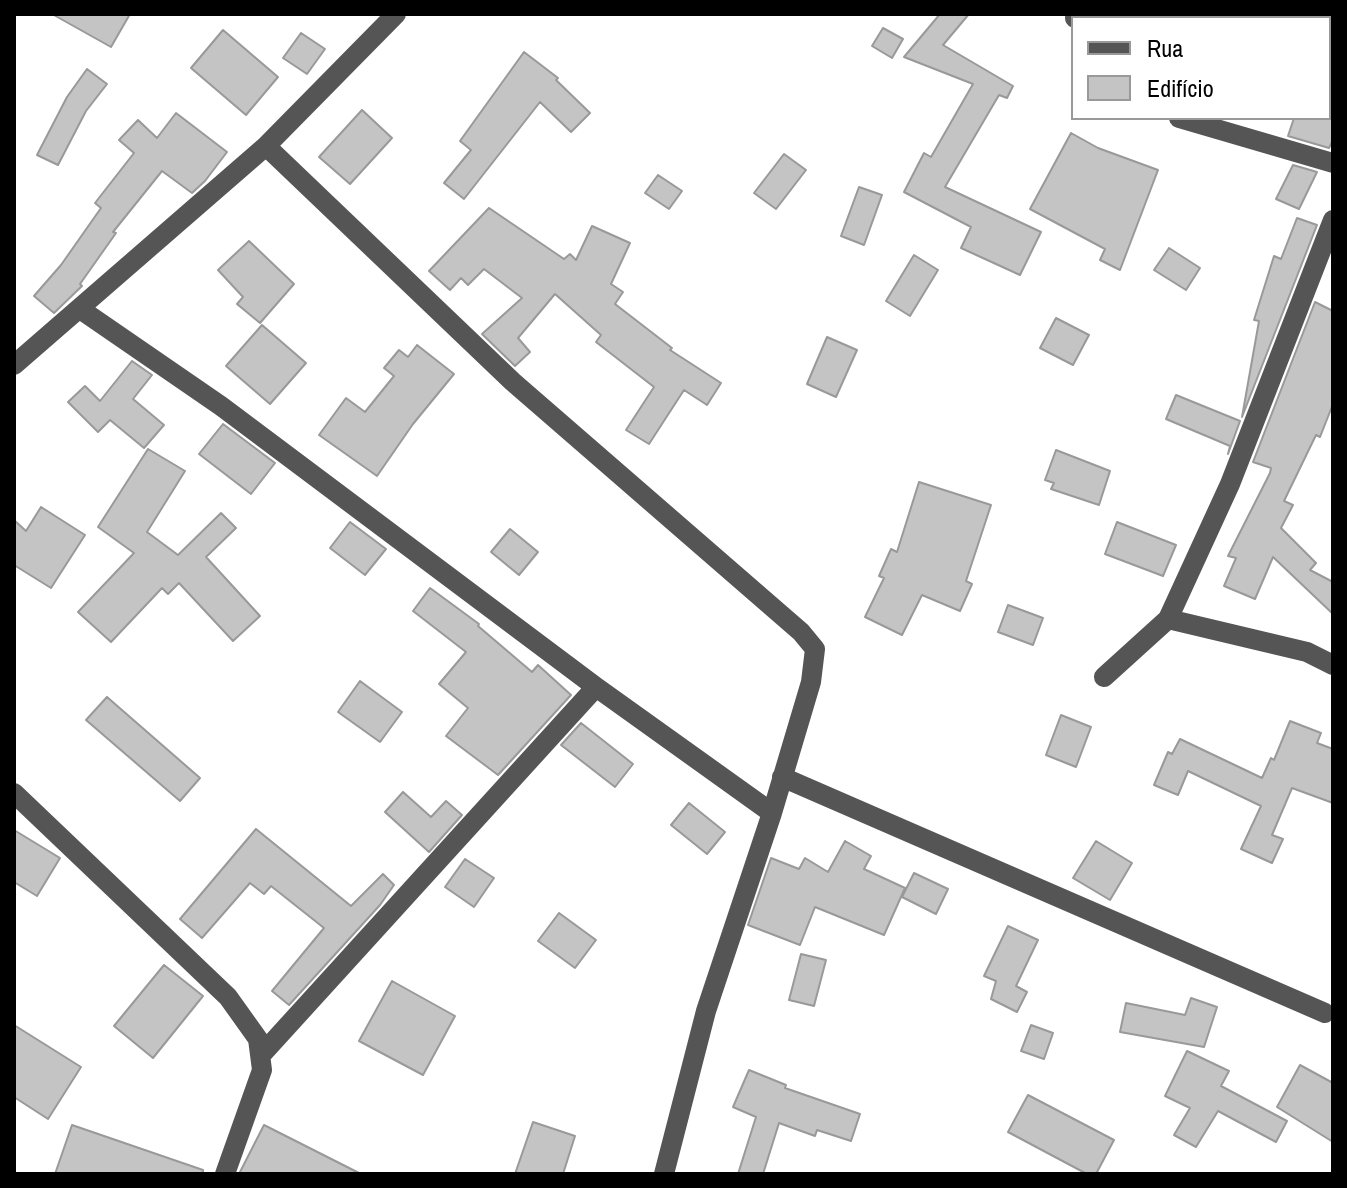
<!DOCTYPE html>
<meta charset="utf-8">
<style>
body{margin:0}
#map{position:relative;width:1347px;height:1188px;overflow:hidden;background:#fff;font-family:"Archivo Narrow",sans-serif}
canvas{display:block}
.frame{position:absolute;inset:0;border:16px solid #000;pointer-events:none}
.legend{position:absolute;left:1071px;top:16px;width:260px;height:104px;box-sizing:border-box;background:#fff;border:2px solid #999;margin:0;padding:10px 14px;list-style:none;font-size:24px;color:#000}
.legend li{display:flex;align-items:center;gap:16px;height:40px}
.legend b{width:40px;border:2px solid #999}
</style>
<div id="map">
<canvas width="1347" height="1188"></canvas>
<div class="frame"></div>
<ul class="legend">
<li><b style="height:10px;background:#555"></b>Rua</li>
<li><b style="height:22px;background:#c4c4c4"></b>Edifício</li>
</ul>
</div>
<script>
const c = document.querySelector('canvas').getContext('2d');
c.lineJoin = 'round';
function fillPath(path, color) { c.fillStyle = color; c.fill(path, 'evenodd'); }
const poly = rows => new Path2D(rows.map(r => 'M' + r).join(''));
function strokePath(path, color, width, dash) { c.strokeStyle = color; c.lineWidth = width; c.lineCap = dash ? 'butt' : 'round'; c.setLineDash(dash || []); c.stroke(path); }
const building = poly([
 [52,14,130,14,111,47,52,14],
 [940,14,969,14,943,45,1013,86,1007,98,999,95,945,187,1041,232,1020,275,961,248,971,227,904,192,924,153,931,157,973,84,904,57,940,14],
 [883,28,903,39,892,58,872,46,883,28],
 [223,30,278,77,246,115,191,68,223,30],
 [301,33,325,49,307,74,283,58,301,33],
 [524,52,558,78,556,80,590,113,571,132,540,102,464,199,444,183,471,150,460,141,524,52],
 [87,69,107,84,86,111,58,165,37,155,67,97,87,69],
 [362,110,392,138,350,184,319,157,362,110],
 [176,113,227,152,205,181,192,193,162,171,113,232,116,233,80,284,82,286,54,313,34,296,61,265,101,208,95,203,134,153,119,140,138,120,157,138,176,113],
 [1294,118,1333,118,1333,140,1329,148,1288,136,1294,118],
 [1071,133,1098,148,1158,170,1120,270,1100,260,1105,249,1030,209,1071,133],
 [784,154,806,170,776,209,754,193,784,154],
 [1293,165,1317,172,1299,209,1276,199,1293,165],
 [658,175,682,191,669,209,645,193,658,175],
 [859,187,882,195,864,245,841,236,859,187],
 [489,208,564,259,570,254,576,260,592,226,630,243,611,284,623,292,615,304,672,348,670,350,721,383,707,405,684,390,649,444,626,430,654,387,596,342,601,335,555,294,518,338,530,352,515,366,482,334,522,298,484,269,468,285,461,278,450,290,429,271,489,208],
 [1297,218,1317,225,1242,417,1259,321,1254,320,1274,256,1281,259,1297,218],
 [249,241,294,284,260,323,237,304,243,297,218,270,249,241],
 [1169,248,1200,268,1186,290,1154,270,1169,248],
 [914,255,938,270,910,316,886,301,914,255],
 [1315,302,1333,311,1333,404,1320,437,1316,435,1284,501,1293,505,1281,528,1316,563,1310,570,1333,582,1333,614,1273,557,1255,599,1224,586,1236,558,1228,556,1270,473,1271,468,1253,462,1315,302],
 [1056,318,1089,335,1073,365,1040,348,1056,318],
 [262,325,306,363,270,404,226,366,262,325],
 [827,337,857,350,836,397,807,384,827,337],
 [417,345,454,374,413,424,377,476,319,435,346,398,365,412,394,376,384,368,399,350,408,357,417,345],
 [132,361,152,375,133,399,164,425,144,448,110,420,98,432,68,402,85,386,100,401,132,361],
 [1176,395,1240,421,1228,454,1230,446,1166,419,1176,395],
 [223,424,275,463,251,494,199,454,223,424],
 [148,449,185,471,147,532,178,555,221,513,236,528,206,557,260,616,233,641,179,583,168,594,162,588,111,642,78,612,134,553,98,527,148,449],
 [1056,450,1110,471,1099,505,1051,489,1054,483,1045,480,1056,450],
 [919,482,991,505,966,581,972,584,960,611,922,595,902,635,865,617,884,578,879,576,891,549,897,552,919,482],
 [41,507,85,535,51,588,14,565,14,520,26,531,41,507],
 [350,522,386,549,365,575,330,548,350,522],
 [1117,522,1176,545,1163,576,1105,554,1117,522],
 [510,529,538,552,519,575,491,552,510,529],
 [430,588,479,624,478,626,532,672,538,665,571,695,498,775,446,736,468,708,439,684,466,652,413,611,430,588],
 [1008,605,1043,618,1033,645,998,632,1008,605],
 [360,681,402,712,380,742,338,712,360,681],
 [107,697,200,778,180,801,86,720,107,697],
 [1061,715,1091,727,1076,767,1046,755,1061,715],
 [1290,721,1321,733,1317,743,1333,749,1333,803,1292,788,1272,835,1283,839,1272,863,1241,849,1261,806,1188,771,1178,795,1154,785,1168,752,1172,754,1180,739,1262,778,1271,758,1274,760,1290,721],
 [581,723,633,764,615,787,561,745,581,723],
 [403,792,431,817,446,801,462,815,429,852,385,812,403,792],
 [689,803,725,832,707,854,671,825,689,803],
 [256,829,351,906,383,874,394,885,380,905,289,1005,272,991,324,928,271,886,264,894,250,883,202,938,180,919,256,829],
 [14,830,60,858,37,896,14,882,14,830],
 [845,841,871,856,864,869,905,888,884,935,815,907,800,945,748,925,771,858,799,869,805,858,828,872,845,841],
 [1096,841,1132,863,1110,900,1073,878,1096,841],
 [465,859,494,878,474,907,445,887,465,859],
 [914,873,948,889,936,914,902,897,914,873],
 [559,913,596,940,575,968,538,941,559,913],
 [1008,926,1038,940,1016,986,1027,992,1017,1012,991,999,996,981,984,976,1008,926],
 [801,954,826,960,814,1006,789,1000,801,954],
 [164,965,203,996,153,1058,114,1026,164,965],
 [392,981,455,1016,423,1075,359,1041,392,981],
 [1191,998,1217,1007,1204,1047,1120,1032,1126,1003,1185,1015,1191,998],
 [14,1025,81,1067,48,1119,14,1097,14,1025],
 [1031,1025,1053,1033,1044,1059,1021,1051,1031,1025],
 [1187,1051,1229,1071,1221,1086,1287,1121,1276,1142,1218,1111,1196,1147,1174,1135,1190,1108,1165,1096,1187,1051],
 [1300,1065,1333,1083,1333,1142,1277,1107,1300,1065],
 [749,1070,786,1085,785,1088,860,1114,851,1141,817,1130,815,1136,779,1123,763,1174,738,1174,756,1117,733,1107,749,1070],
 [1028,1095,1114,1140,1096,1174,1087,1174,1008,1132,1028,1095],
 [533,1122,575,1136,563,1174,515,1174,533,1122],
 [72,1125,203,1170,203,1174,55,1174,72,1125],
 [264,1125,361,1174,239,1174,264,1125]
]);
fillPath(building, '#c4c4c4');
strokePath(building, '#999', 2);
strokePath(poly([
 [1075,18,1076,14],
 [1179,118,1333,163],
 [266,146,513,382,801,632,815,649,811,682,772,813,706,1011,664,1174],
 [80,309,221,406,596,687,772,813],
 [14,365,266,146,396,14],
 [1168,619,1307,652,1333,665],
 [1104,677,1168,619,1230,484,1333,220],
 [782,777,1325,1013],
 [14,793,228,997,258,1039,262,1070,225,1174],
 [262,1054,596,687]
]), '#555', 20);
</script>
